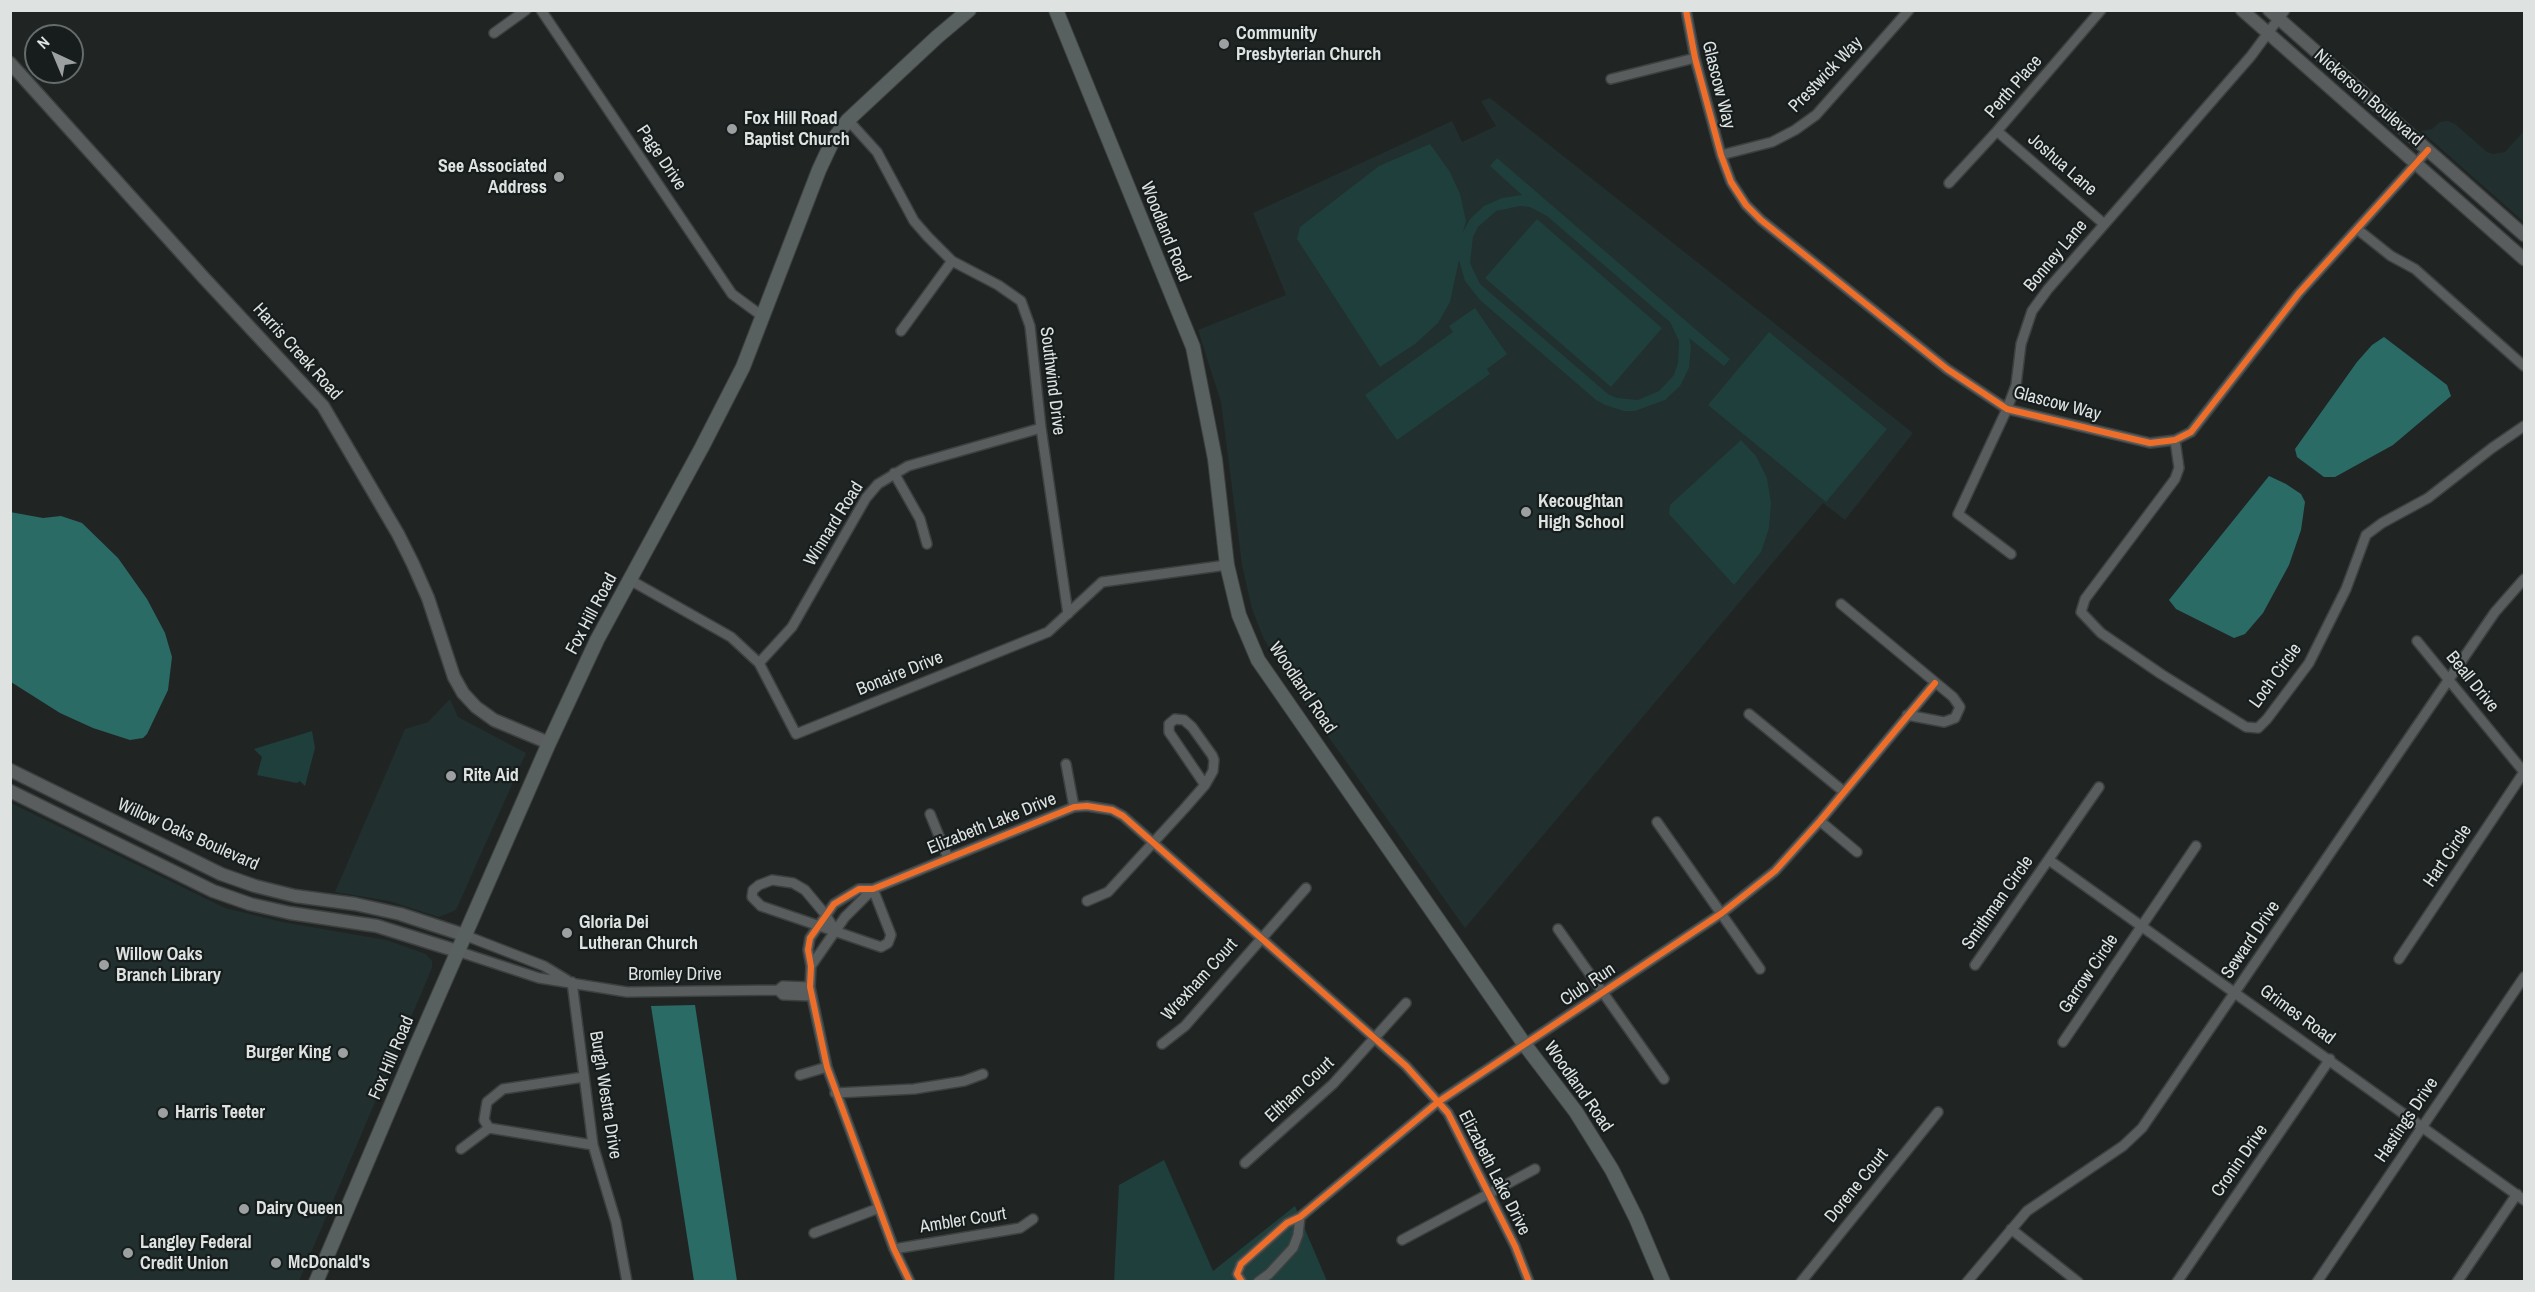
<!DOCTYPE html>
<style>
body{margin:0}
#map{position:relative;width:2535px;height:1292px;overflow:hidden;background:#202524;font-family:"Archivo Narrow",sans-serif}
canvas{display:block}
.frame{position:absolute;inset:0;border:12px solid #dee3e2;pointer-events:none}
.north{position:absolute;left:24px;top:24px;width:60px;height:60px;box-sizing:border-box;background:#161d1c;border:2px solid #666c6b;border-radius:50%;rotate:316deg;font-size:16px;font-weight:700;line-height:24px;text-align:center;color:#dee3e2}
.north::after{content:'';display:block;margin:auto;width:21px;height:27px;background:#9ca0a0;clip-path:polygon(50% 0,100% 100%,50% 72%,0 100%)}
</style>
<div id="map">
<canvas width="2535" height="1292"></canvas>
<div class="frame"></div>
<div class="north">N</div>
</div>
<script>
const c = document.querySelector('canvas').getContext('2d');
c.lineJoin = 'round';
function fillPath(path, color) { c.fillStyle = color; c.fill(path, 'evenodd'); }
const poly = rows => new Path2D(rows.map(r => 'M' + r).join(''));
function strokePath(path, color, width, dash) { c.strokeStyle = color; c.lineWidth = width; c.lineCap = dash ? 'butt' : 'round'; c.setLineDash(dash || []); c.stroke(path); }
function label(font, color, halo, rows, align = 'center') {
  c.font = font + ' "Archivo Narrow",sans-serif'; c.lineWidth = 4.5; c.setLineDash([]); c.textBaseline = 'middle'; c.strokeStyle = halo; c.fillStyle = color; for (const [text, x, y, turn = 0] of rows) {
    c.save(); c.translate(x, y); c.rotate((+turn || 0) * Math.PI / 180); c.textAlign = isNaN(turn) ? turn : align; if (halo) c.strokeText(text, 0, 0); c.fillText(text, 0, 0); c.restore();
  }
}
fillPath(poly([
 [1490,98,1913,433,1845,520,1823,503,1465,928,1285,676,1263,637,1252,609,1242,565,1221,402,1198,330,1286,295,1253,213,1452,121,1462,142,1496,126,1481,101],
 [2448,121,2455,124,2487,152,2493,154,2505,152,2524,131,2524,222,2421,131,2432,129,2440,122],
 [450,699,458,717,526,753,456,910,439,917,389,901,335,892,405,729,428,722],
 [11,803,225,908,282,922,386,940,426,954,432,961,432,968,299,1281,11,1281]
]), '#212f2e');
fillPath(poly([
 [1430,144,1450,172,1460,194,1466,221,1463,232,1470,219,1484,206,1502,198,1522,195,1490,166,1497,158,1730,359,1724,366,1689,338,1691,347,1689,368,1680,386,1665,400,1635,411,1624,411,1605,405,1596,400,1480,300,1465,281,1459,260,1450,302,1438,323,1415,344,1380,367,1297,239,1300,227,1379,166],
 [1520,206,1530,207,1547,216,1670,322,1679,341,1678,363,1674,375,1659,391,1638,400,1617,398,1608,394,1480,284,1470,263,1473,237,1478,227,1496,211],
 [1537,219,1662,328,1611,387,1485,278],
 [1475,308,1507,354,1487,369,1490,374,1397,440,1365,395,1453,332,1449,326],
 [1769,332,1887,429,1826,502,1708,405],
 [1741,440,1756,456,1767,478,1771,503,1769,528,1761,552,1734,585,1669,514,1670,505],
 [312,731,315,748,305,786,300,781,297,783,257,775,262,757,254,749],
 [1164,1160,1213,1271,1295,1206,1327,1281,1114,1282,1119,1185]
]), '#1e3f3c');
fillPath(poly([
 [2384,337,2447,385,2451,396,2393,445,2335,477,2324,477,2297,457,2295,449,2357,362,2372,345],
 [2269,476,2286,484,2301,494,2305,502,2301,530,2289,565,2263,613,2245,634,2234,638,2176,609,2169,600],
 [10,512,43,518,61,516,82,523,118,558,147,599,165,633,172,657,168,690,147,734,143,738,130,740,93,728,60,713,11,682],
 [695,1005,737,1281,694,1281,651,1006]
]), '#2b6b66');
const minor = poly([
 [541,10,732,294,762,316],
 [1686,10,1695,58,1721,155,1731,182,1746,205,1761,220,1947,369,2007,409,2150,443,2175,440,2191,432,2299,293,2428,150],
 [494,33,526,10],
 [1611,79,1695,58],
 [848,120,877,152,914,221,928,237,952,261,998,285,1021,301,1030,326,1041,428,1068,614],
 [1997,131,2104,224],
 [1721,155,1772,142,1795,130,1816,115,1909,10],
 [1949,183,1997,131,2101,10],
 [2357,229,2391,256,2415,269,2524,366],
 [901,331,952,261],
 [2175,440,2179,468,2175,479,2085,599,2081,612,2101,633,2161,674,2246,727,2258,728,2267,719,2309,663,2346,589,2366,535,2382,523,2428,498,2492,448,2524,426],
 [894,473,920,519,927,544],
 [2011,554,1958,514,2007,409,2016,385,2021,344,2032,311,2048,289,2251,56,2285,10],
 [630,580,731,637,759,663,796,734,1048,632,1102,582,1227,565],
 [1841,604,1953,697,1960,707,1955,718,1944,722,1907,715],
 [2417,641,2524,772],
 [759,663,792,627,866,498,878,484,908,466,1041,428],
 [1749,714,1843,791],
 [1066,764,1074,807],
 [930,814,948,858],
 [1820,821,1857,852],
 [1657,822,1760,969],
 [2049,860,2524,1200],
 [1087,901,1108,892,1184,809,1205,785,1213,771,1214,760,1212,755,1192,727,1184,720,1175,719,1169,724,1169,732,1205,785],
 [1558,929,1664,1079],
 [835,930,825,914,805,890,793,883,772,880,759,885,753,890,752,897,761,906,881,947,888,943,891,935,873,889],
 [464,935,544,966,567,980],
 [457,951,539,978,627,992,778,990,783,986,810,987],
 [2399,959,2524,772],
 [1975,965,2099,787],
 [811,966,845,917,873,889],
 [572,982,593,1145,616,1222,627,1282],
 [778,990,783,995,811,996],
 [2063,1042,2196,846],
 [1162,1044,1185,1026,1306,888],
 [800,1075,827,1067],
 [584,1077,503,1089,487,1102,484,1120,489,1128,593,1145],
 [835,1093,914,1089,964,1081,983,1074],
 [461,1149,489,1128],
 [1245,1163,1333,1084,1406,1003],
 [2011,1229,2078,1282],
 [814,1233,879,1208],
 [1402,1240,1535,1169],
 [894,1249,1020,1228,1033,1219],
 [910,1282,894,1249,827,1067,810,987,811,966,808,950,810,938,834,904,859,889,873,889,1074,807,1087,806,1112,810,1123,816,1406,1066,1448,1113,1515,1246,1529,1282],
 [1242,1282,1237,1274,1241,1264,1287,1223,1300,1217,1438,1102,1722,913,1775,871,1820,821,1935,683],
 [1258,1282,1269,1274,1293,1248,1298,1235,1300,1217],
 [1801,1282,1938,1112],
 [1967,1282,2027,1211,2123,1146,2142,1128,2495,612,2524,579],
 [2177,1282,2330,1059],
 [2317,1282,2524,977],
 [2457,1282,2517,1194]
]);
const tertiary = poly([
 [2242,10,2524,259],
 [2269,10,2524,235],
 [10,63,204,278,323,406,398,534,413,564,428,598,454,677,463,693,476,707,494,720,549,743],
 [10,770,221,874,255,886,295,896,355,904,400,914,464,935],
 [10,791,213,891,250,904,290,913,377,926,457,951]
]);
const secondary = poly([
 [1056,10,1193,347,1215,459,1227,565,1239,615,1258,660,1525,1045,1576,1112,1612,1170,1636,1218,1663,1282],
 [316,1282,415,1049,549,743,597,640,702,447,743,367,819,170,833,140,848,120,937,37,969,10]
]);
strokePath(minor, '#3c4140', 12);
strokePath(tertiary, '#3c4140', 15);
strokePath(secondary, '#3c4140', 16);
strokePath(minor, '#5a5d5d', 9);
strokePath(tertiary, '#5a5d5d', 12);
strokePath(secondary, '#596160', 14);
strokePath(poly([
 [1686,10,1695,58,1721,155,1731,182,1746,205,1761,220,1947,369,2007,409,2150,443,2175,440,2191,432,2299,293,2428,150],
 [910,1282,894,1249,827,1067,810,987,811,966,808,950,810,938,834,904,859,889,873,889,1074,807,1087,806,1112,810,1123,816,1406,1066,1448,1113,1515,1246,1529,1282],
 [1242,1282,1237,1274,1241,1264,1287,1223,1300,1217,1438,1102,1722,913,1775,871,1820,821,1935,683]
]), '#ee6e29', 6);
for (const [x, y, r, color] of [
 [1224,44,6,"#9ca0a0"],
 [732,129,6,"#9ca0a0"],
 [559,177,6,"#9ca0a0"],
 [1526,512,6,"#9ca0a0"],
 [451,776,6,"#9ca0a0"],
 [567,933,6,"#9ca0a0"],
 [104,965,6,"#9ca0a0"],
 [343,1053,6,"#9ca0a0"],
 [163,1113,6,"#9ca0a0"],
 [244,1209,6,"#9ca0a0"],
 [128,1253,6,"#9ca0a0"],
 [276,1263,6,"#9ca0a0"]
]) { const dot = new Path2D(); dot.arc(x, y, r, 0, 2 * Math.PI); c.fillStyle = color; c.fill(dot); strokePath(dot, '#161d1c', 2); }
label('bold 18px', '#dee3e2', '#161d1c', [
 ["Community",1236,34],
 ["Presbyterian Church",1236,55],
 ["Fox Hill Road",744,119],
 ["Baptist Church",744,140],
 ["See Associated",547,167,"right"],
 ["Address",547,188,"right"],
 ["Kecoughtan",1538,502],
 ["High School",1538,523],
 ["Rite Aid",463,776],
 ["Gloria Dei",579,923],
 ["Lutheran Church",579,944],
 ["Willow Oaks",116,955],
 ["Branch Library",116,976],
 ["Burger King",331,1053,"right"],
 ["Harris Teeter",175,1113],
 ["Dairy Queen",256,1209],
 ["Langley Federal",140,1243],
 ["Credit Union",140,1264],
 ["McDonald's",288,1263]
], 'left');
label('18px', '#dee3e2', '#161d1c', [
 ["Prestwick Way",1826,75,-46],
 ["Glascow Way",1718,85,76],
 ["Perth Place",2014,87,-49],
 ["Nickerson Boulevard",2368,98,41],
 ["Page Drive",661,158,56],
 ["Joshua Lane",2062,165,41],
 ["Woodland Road",1165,232,68],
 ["Bonney Lane",2056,256,-50],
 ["Harris Creek Road",297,352,48],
 ["Southwind Drive",1052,381,83],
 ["Glascow Way",2057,404,15],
 ["Winnard Road",834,524,-58],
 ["Fox Hill Road",592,614,-62],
 ["Bonaire Drive",900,674,-22],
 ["Loch Circle",2276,676,-54],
 ["Beall Drive",2472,682,51],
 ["Woodland Road",1302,688,56],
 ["Elizabeth Lake Drive",992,824,-22],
 ["Willow Oaks Boulevard",188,835,24],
 ["Hart Circle",2448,856,-56],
 ["Smithman Circle",1998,903,-55],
 ["Seward Drive",2251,940,-56],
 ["Garrow Circle",2089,974,-56],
 ["Bromley Drive",675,975],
 ["Wrexham Court",1200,980,-48],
 ["Club Run",1588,985,-34],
 ["Grimes Road",2297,1015,36],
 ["Fox Hill Road",392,1058,-67],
 ["Woodland Road",1578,1087,55],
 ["Eltham Court",1300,1090,-43],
 ["Burgh Westra Drive",605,1095,81],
 ["Hastings Drive",2407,1120,-56],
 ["Cronin Drive",2240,1161,-55],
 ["Elizabeth Lake Drive",1494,1173,63],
 ["Dorene Court",1857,1186,-51],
 ["Ambler Court",963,1221,-9]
]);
</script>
